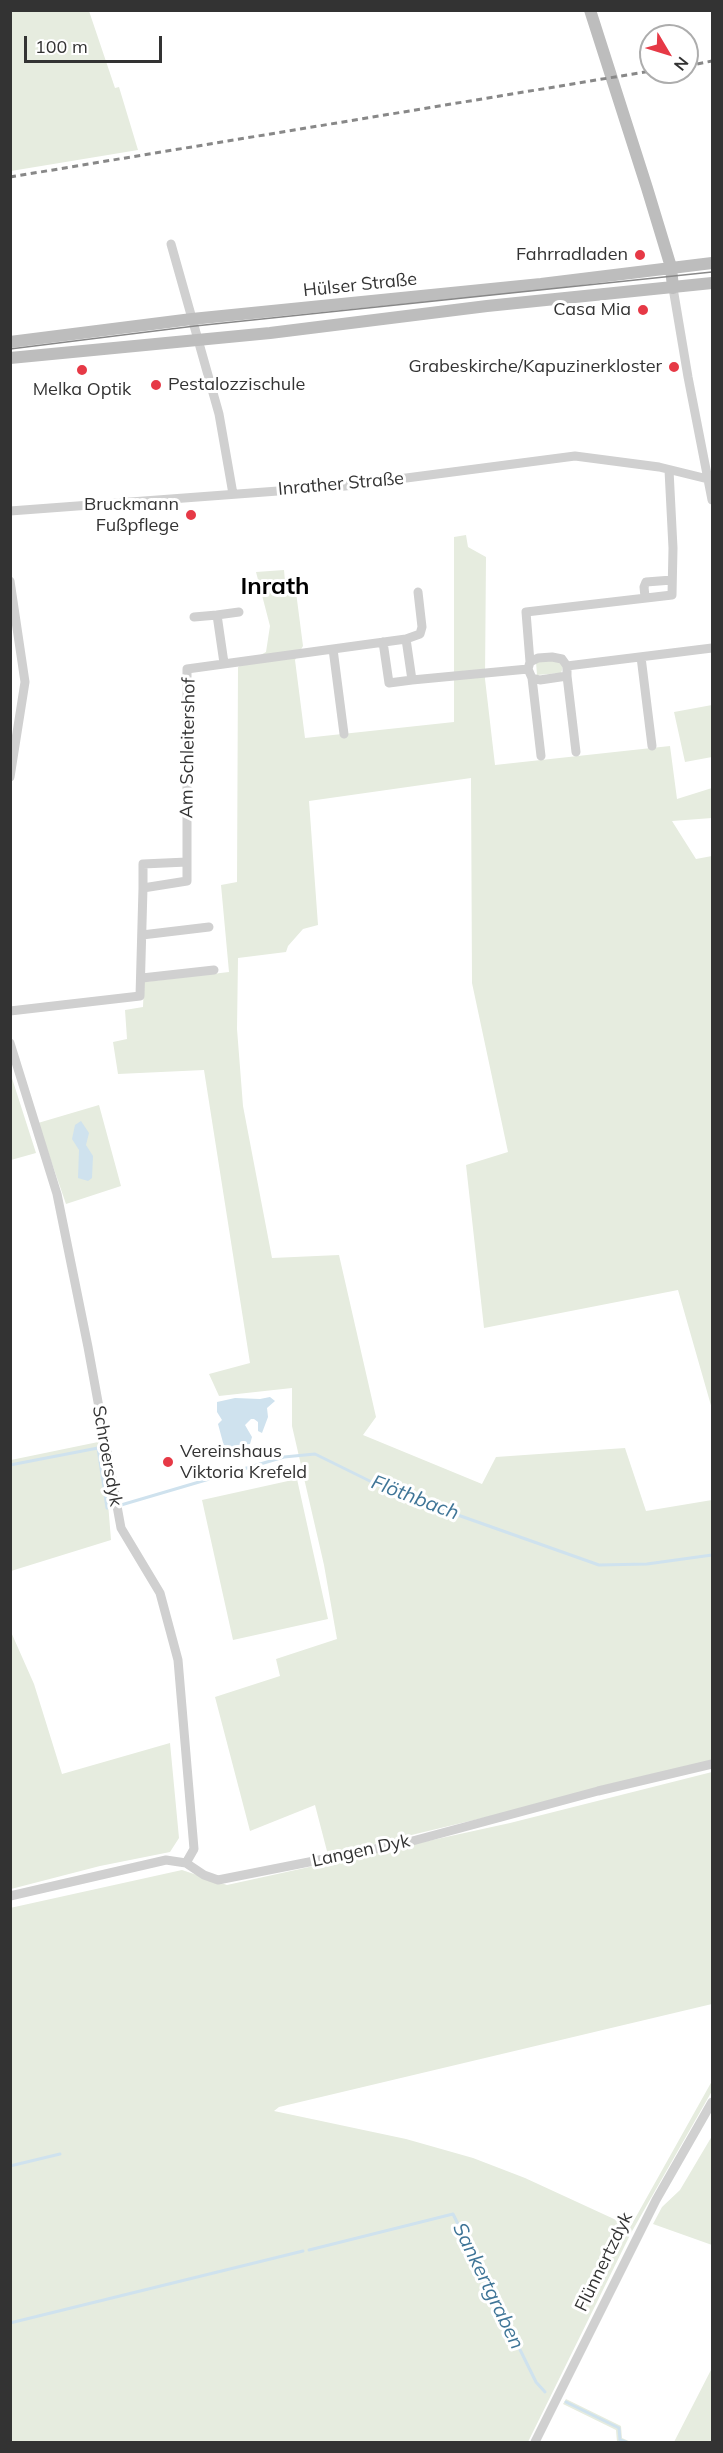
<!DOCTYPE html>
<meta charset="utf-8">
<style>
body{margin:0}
#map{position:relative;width:723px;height:2453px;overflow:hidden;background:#fff;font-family:Mulish,sans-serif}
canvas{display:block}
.frame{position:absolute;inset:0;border:12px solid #333;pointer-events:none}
.north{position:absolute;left:639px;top:24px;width:60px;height:60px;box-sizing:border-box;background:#fff;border:2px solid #adadad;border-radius:50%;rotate:128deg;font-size:16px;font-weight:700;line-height:24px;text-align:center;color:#333}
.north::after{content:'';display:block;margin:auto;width:21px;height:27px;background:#e63946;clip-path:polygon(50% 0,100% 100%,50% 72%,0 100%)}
.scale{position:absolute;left:24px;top:36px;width:138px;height:27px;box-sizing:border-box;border:3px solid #333;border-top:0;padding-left:8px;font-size:18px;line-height:21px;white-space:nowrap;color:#333;-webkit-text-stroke:4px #fff;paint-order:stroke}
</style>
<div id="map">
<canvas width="723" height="2453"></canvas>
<div class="frame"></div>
<div class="north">N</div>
<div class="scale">100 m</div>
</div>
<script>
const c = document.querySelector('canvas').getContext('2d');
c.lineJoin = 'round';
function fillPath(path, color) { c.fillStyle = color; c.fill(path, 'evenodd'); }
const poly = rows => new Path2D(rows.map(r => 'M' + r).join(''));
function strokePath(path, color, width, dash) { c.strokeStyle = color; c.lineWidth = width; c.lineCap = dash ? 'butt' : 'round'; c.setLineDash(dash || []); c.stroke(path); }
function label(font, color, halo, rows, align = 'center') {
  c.font = font + ' Mulish,sans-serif'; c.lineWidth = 6; c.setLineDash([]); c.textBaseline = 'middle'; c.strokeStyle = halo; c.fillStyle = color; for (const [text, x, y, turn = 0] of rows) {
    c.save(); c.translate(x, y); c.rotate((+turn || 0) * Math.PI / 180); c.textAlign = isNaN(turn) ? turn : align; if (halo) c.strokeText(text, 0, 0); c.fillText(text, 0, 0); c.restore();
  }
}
fillPath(poly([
 [11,10,89,11,115,88,119,87,138,150,11,171],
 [466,535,468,547,486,557,485,679,495,765,670,746,677,799,712,788,712,818,672,821,696,859,712,856,712,1409,678,1290,484,1328,466,1165,508,1152,472,983,471,778,309,801,318,925,303,929,288,946,286,952,238,958,237,1029,243,1106,272,1258,339,1255,376,1417,363,1435,482,1484,496,1457,625,1448,646,1511,712,1500,712,1763,328,1855,315,1805,250,1831,215,1697,280,1676,276,1659,337,1639,324,1565,292,1426,292,1388,219,1396,209,1374,250,1363,204,1070,118,1074,113,1042,127,1039,125,1010,143,1007,144,982,229,972,221,885,237,882,238,667,266,652,270,626,256,572,284,570,286,593,296,592,303,646,295,660,305,738,454,722,454,537],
 [560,660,563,667,561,673,537,675,536,662],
 [712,705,712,757,685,762,674,712],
 [10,1072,36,1153,11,1160,10,1160],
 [99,1105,121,1186,66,1204,38,1123],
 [103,1441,111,1540,11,1571,11,1460],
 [297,1479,328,1619,233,1640,202,1500],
 [11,1632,34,1684,62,1774,170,1743,179,1838,170,1852,100,1866,11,1889],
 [712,1772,712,2004,279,2107,274,2111,406,2139,473,2158,525,2178,614,2219,628,2231,712,2081,712,2091,631,2233,528,2442,11,2442,10,1908,182,1870,227,1885,510,1823],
 [712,2136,712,2245,653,2224,662,2207,680,2190],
 [712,2368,712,2442,674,2442],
 [566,2399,621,2426,622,2438,631,2442,617,2442,616,2430,563,2404]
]), '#e6ecdf');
fillPath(poly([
 [81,1121,89,1133,86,1145,93,1156,92,1178,88,1181,78,1178,79,1150,72,1139,75,1125],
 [270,1397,275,1401,267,1408,268,1417,262,1433,258,1431,258,1422,254,1419,251,1419,245,1425,252,1437,250,1444,237,1445,225,1450,218,1424,222,1420,217,1412,217,1402,235,1398,260,1399]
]), '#cfe2ee');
strokePath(poly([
 [10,1465,98,1448,107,1508,113,1506],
 [121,1505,284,1457,315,1454,390,1491,599,1565,647,1564,712,1555],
 [10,2166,60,2154],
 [309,2250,453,2214,536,2382,545,2392],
 [10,2323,303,2251],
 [566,2402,619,2428,620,2440,626,2442]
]), '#cfe2ee', 3);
strokePath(poly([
 [171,244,219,414,233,494],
 [673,288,688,377,712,500],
 [10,511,345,486,575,456,659,467,712,480],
 [10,581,25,682,10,777],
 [418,592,422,627,420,634,406,639,412,680,528,669],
 [645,597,644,587,646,582,672,580],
 [194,617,217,615],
 [383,642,389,683,412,680],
 [333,649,344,734],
 [552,657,562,659,567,666,567,676,540,680,532,678,528,669,530,662,538,658,552,657],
 [641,657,652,746],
 [530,662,526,612,672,595,673,548,669,470],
 [224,663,217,615,239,612],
 [567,666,712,648],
 [567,676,576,752],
 [532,678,541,756],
 [187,862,143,864,143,888,187,881,187,669,406,639],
 [142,935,209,927],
 [142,978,214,970],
 [10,1011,140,996,143,888],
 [10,1043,57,1194,88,1347,121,1528,160,1593,178,1660,194,1849,186,1863],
 [10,1896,166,1860,186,1863,204,1875,218,1880,405,1843,598,1791,712,1764],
 [535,2442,656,2200,712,2102]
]), '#d0d0d0', 9);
strokePath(poly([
 [590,10,647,188,671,267,673,288],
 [10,342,192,319,541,284,712,263],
 [10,358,270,333,487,306,712,283]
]), '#bdbdbd', 12);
strokePath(poly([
 [10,349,195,326,712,272]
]), '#888', 1.5);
strokePath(poly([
 [687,66,712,61],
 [10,177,651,71]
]), '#888', 3, [6, 4.5]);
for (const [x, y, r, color] of [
 [640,255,6,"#e63946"],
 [643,310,6,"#e63946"],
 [674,367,6,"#e63946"],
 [82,370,6,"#e63946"],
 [156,385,6,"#e63946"],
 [191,515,6,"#e63946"],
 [168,1462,6,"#e63946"]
]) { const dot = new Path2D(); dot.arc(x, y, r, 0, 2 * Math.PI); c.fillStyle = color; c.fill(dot); strokePath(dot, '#fff', 2); }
label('18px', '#333', '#fff', [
 ["Fahrradladen",628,255],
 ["Casa Mia",631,310],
 ["Grabeskirche/Kapuzinerkloster",662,367],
 ["Pestalozzischule",168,385,"left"],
 ["Melka Optik",82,390,"center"],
 ["Bruckmann",179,505],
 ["Fußpflege",179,526],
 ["Vereinshaus",180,1452,"left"],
 ["Viktoria Krefeld",180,1473,"left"]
], 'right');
label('18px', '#333', '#fff', [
 ["Hülser Straße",360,285,-6],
 ["Inrather Straße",341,484,-5],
 ["Am Schleitershof",188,748,-89],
 ["Schroersdyk",107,1456,80],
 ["Langen Dyk",361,1851,-12],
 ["Flünnertzdyk",604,2262,-64]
]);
label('italic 20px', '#3f7597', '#fff', [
 ["Flöthbach",415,1498,21],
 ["Sankertgraben",488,2286,64]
]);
label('bold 24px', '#000', '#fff', [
 ["Inrath",275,587]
]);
</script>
